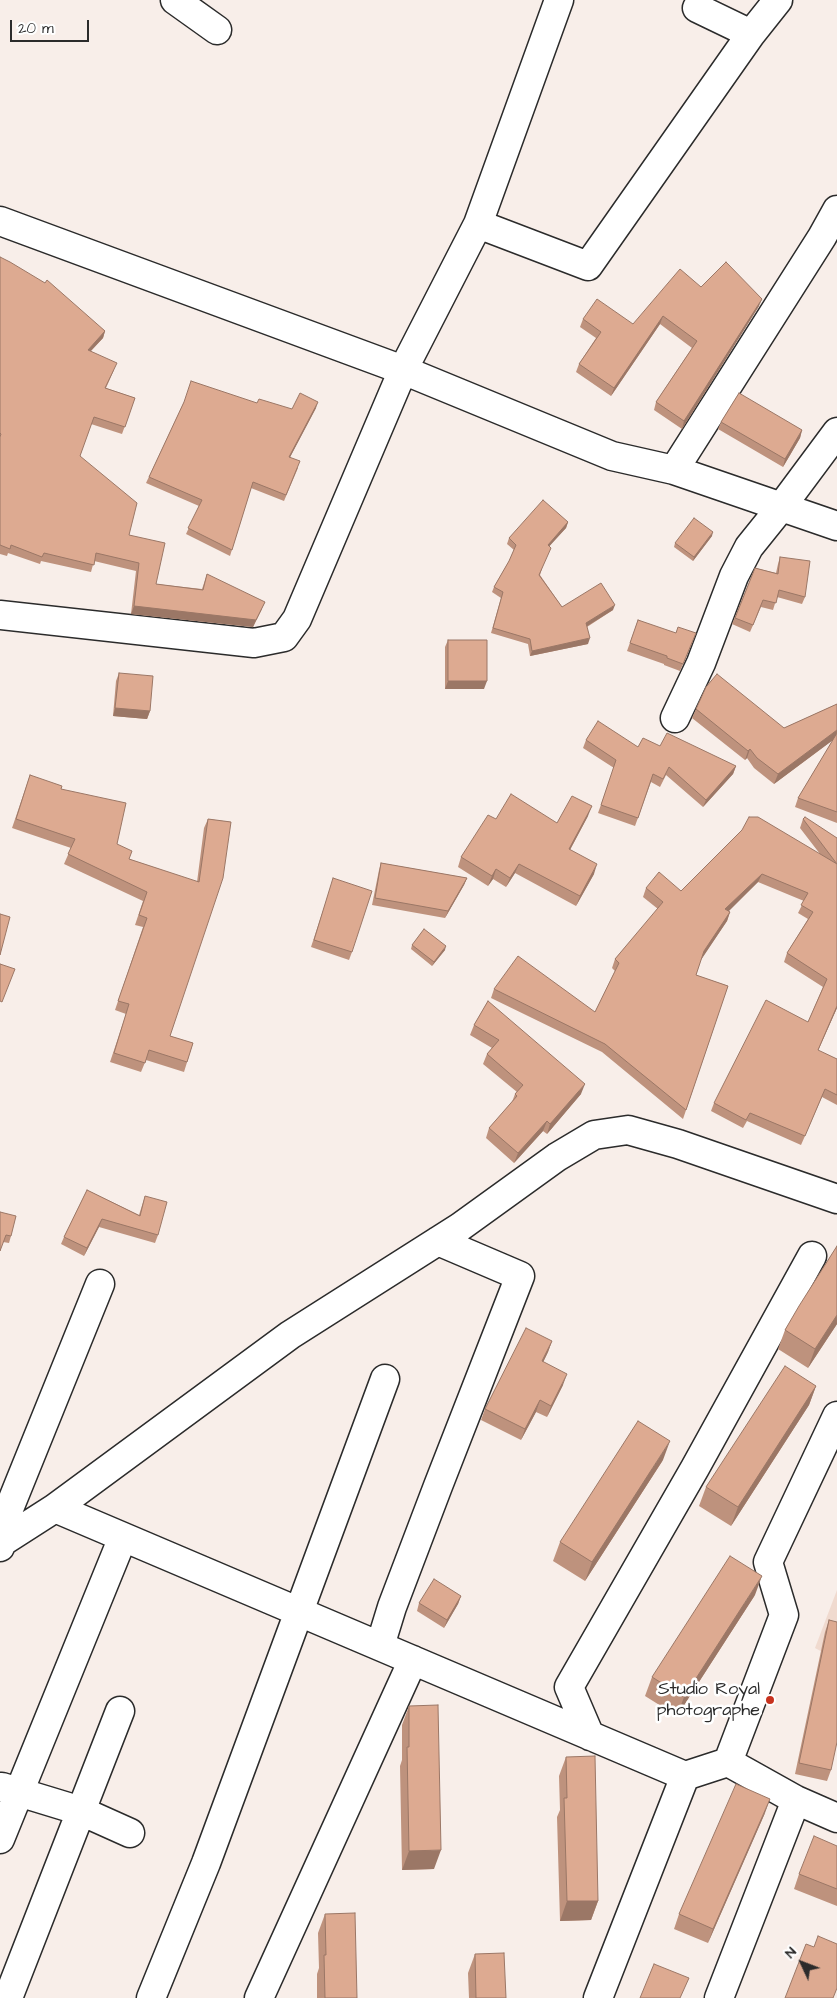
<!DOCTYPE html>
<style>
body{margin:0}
#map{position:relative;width:837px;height:1998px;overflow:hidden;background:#f8eee9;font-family:"Architects Daughter",sans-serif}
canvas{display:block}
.north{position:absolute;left:777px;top:1938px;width:50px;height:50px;-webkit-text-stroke:4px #fff;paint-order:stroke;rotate:313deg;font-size:14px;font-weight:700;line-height:20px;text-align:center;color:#2b2b2b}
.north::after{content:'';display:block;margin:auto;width:18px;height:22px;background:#2b2b2b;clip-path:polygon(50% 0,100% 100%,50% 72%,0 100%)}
.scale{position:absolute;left:10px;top:20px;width:79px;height:22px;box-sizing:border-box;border:2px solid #2b2b2b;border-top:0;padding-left:6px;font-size:15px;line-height:18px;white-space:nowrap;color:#2b2b2b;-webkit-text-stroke:4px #fff;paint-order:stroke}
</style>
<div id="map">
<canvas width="837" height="1998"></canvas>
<div class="north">N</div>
<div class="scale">20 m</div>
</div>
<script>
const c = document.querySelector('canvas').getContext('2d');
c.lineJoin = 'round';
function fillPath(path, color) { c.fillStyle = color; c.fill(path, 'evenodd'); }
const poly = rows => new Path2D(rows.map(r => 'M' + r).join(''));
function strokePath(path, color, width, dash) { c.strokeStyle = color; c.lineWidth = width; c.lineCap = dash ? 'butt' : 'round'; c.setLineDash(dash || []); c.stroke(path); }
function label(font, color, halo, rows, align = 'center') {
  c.font = font + ' "Architects Daughter",sans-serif'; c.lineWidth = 5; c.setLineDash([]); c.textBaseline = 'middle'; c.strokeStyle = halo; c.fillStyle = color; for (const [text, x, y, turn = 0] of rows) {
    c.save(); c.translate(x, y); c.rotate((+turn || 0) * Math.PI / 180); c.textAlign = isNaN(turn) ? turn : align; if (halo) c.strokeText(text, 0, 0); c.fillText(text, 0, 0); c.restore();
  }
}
fillPath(poly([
 [837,1590,837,1660,815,1648]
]), '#f0dacf');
const minor = poly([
 [175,0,217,30],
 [697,8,751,34],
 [0,221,403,370,478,224,559,0],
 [478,224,588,266,751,34,778,0],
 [674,470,822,237,837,210],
 [0,615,254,643,284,637,297,619,403,370,612,456,674,470,837,526],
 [675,718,701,663,734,576,749,547,782,506,837,432],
 [55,1508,685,1776,728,1762,796,1800,837,1818],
 [0,1531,100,1284],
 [0,1547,2,1542,55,1508,290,1335,460,1227,557,1157,594,1135,628,1130,678,1144,837,1199],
 [380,1646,392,1607,438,1486,520,1276,438,1241],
 [590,1736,569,1687,695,1468,812,1256],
 [728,1762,784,1615,768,1562,837,1416],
 [2,1787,81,1811,130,1833],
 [0,1839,123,1537],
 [8,1998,120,1711],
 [151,1998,206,1863,385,1379],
 [259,1998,413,1660],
 [598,1998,685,1776],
 [719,1998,796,1800]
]);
strokePath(minor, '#2b2b2b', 31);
strokePath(minor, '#fff', 28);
fillPath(poly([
 [0,257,105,331,103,338,91,351,114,370,106,388,135,398,122,434,91,424,80,456,129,535,156,584,202,589,207,574,262,609,253,627,131,614,136,571,94,561,91,572,41,561,40,564,8,553,7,556,0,554],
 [701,287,759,306,682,429,654,410,656,402,692,348,660,324,611,396,576,372,579,364,596,338,580,327,583,319,633,324],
 [184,402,257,403,292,409,316,408,290,457,298,468,284,501,251,488,230,556,186,534,199,506,146,483],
 [721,422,802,430,800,438,783,467,718,429],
 [568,522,566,528,549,546,540,575,562,607,613,610,587,627,588,644,530,656,528,644,491,633,501,598,492,592,494,587,509,561,514,550,507,544,509,538],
 [712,536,693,561,674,547,675,543],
 [780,557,805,597,802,604,777,597,773,610,761,607,750,632,732,624,755,568,776,573,778,564],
 [638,620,693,641,680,671,664,665,664,664,627,651],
 [448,640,484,689,445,689,445,647],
 [119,673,150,711,147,719,113,716,116,681],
 [837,704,837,823,795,807,798,798,833,740,774,784,754,768,747,758,745,760,692,718,696,709,784,728],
 [586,740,638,747,660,746,736,766,733,774,703,807,666,775,660,787,651,782,635,826,598,813,614,768,583,748],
 [30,775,61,789,117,844,129,859,197,882,204,828,208,819,231,822,170,1036,193,1043,184,1072,146,1060,141,1072,110,1062,126,1014,115,1010,143,927,135,925,143,901,64,864,71,848,12,828],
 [588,816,570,850,594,874,576,906,515,873,506,887,493,879,488,886,458,867,461,857,496,819,557,823],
 [803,819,837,838,837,1008,818,1051,837,1059,837,1105,822,1097,801,1145,747,1121,743,1128,711,1111,714,1103,808,1022,823,987,784,962,787,953,808,919,798,913,804,901,758,882,728,911,730,912,727,921,701,959,696,975,728,986,683,1119,602,1052,491,998,494,989,595,1012,615,971,612,968,615,959,658,909,643,897,646,888,681,891,820,854,800,828],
 [381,863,467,878,464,885,445,918,372,905,379,870],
 [331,886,352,952,349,960,311,947],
 [412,945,445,950,432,966,411,949],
 [488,1001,581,1094,547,1134,543,1131,514,1163,486,1138,489,1128,512,1102,515,1094,517,1092,483,1064,487,1054,492,1048,470,1035,474,1025],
 [87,1190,139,1215,145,1196,158,1235,155,1243,99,1227,84,1256,61,1244,64,1237],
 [0,1212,11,1236,9,1243,3,1242],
 [837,1246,837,1324,808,1368,778,1349,785,1330],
 [552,1341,548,1352,543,1362,563,1385,547,1417,536,1412,521,1440,481,1420,485,1409],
 [816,1386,809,1405,731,1526,699,1506,706,1487],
 [663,1460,585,1581,553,1561,560,1542],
 [755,1595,677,1716,645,1696,652,1677],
 [461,1596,458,1604,444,1628,417,1611,419,1603],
 [829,1620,831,1770,827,1781,795,1774,825,1632],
 [409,1706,434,1869,402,1870,400,1766,402,1760,402,1725],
 [566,1757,598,1901,591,1920,560,1921,557,1817,560,1810,559,1776],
 [765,1813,708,1943,674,1929,679,1914],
 [837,1846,837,1906,794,1889,799,1874],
 [325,1914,357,1998,317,1998,317,1974,319,1968,318,1933],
 [475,1954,506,1998,469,1998,468,1973]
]), '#be927d');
fillPath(poly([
 [762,299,759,306,682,429,684,421],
 [663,316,660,324,611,396,614,388],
 [105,331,103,338,85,357,88,350],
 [318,402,316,408,287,463,289,457],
 [802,430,800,438,783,467,785,459],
 [568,522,566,528,546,550,548,545],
 [713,532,712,536,693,561,694,557],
 [265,602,253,627,131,614,134,606],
 [615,605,613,610,584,628,586,623],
 [590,638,588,644,530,656,532,651],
 [448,681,487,681,484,689,445,689],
 [115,708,150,711,147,719,113,716],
 [837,730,837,737,774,784,778,774],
 [750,749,747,758,745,760,748,751],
 [736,766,733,774,703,807,706,800],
 [592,806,588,816,565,859,569,849],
 [519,864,515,873,506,887,510,878],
 [597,864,594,874,576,906,580,896],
 [496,869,493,879,488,886,492,876],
 [762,874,758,882,722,918,725,909],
 [467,878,464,885,445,918,448,911],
 [730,912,727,921,701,960,704,951],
 [446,946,445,950,432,966,434,962],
 [837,1006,837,1008,814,1059,818,1050],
 [585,1084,581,1094,547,1134,550,1124],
 [547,1121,543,1131,514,1163,518,1153],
 [102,1219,99,1227,84,1256,87,1248],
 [837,1315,837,1324,808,1368,815,1349],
 [552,1341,548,1352,538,1373,542,1361],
 [567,1374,563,1385,547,1417,551,1406],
 [816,1386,809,1405,731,1526,738,1507],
 [540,1400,536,1412,521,1440,525,1429],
 [670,1441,663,1460,585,1581,592,1562],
 [762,1576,755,1595,677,1716,684,1697],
 [461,1596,458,1604,444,1628,447,1620],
 [770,1799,765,1813,708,1943,713,1929],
 [441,1850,434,1869,402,1870,409,1851],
 [567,1901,598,1901,591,1920,560,1921]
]), '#9b7766');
const building = poly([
 [0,257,10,262,45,283,47,280,105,331,88,350,117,363,105,388,135,398,125,427,94,417,80,456,137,503,129,535,165,543,156,584,203,590,207,574,265,602,256,620,134,606,139,563,96,553,94,565,44,553,42,557,11,545,10,549,0,545,0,437,1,434,0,433,0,257],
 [726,262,762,299,684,421,656,402,697,341,663,316,614,388,579,364,601,332,583,319,597,299,633,324,680,269,701,287,726,262],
 [191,381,257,403,259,399,292,409,300,393,318,402,289,457,300,461,286,495,253,482,232,550,188,528,202,500,149,477,184,402,191,381],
 [739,393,802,430,785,459,721,422,739,393],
 [543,500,568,522,548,545,551,548,539,575,562,607,601,583,615,605,586,623,590,638,532,651,530,639,493,628,503,592,494,587,509,561,516,545,509,538,543,500],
 [694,518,713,532,694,557,675,543,694,518],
 [780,557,810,561,805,597,779,590,776,603,763,600,753,625,735,618,755,568,778,574,780,557],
 [638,620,676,633,678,627,696,633,683,664,667,658,667,656,630,643,638,620],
 [448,640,487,640,487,681,448,681,448,640],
 [119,673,153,676,150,711,115,708,119,673],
 [717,674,784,728,837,704,837,730,778,774,757,758,750,749,748,751,696,709,706,687,717,674],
 [598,721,638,747,643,738,660,746,667,733,736,766,706,800,669,767,663,779,653,774,638,818,601,805,616,760,586,740,598,721],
 [837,733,837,812,798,798,837,733],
 [30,775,62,786,61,789,126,803,117,844,132,851,129,859,199,882,208,819,231,822,223,878,170,1036,193,1043,187,1062,149,1050,145,1063,114,1053,129,1004,118,1001,147,918,139,915,147,892,68,854,75,839,16,819,30,775],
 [511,794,557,823,572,796,592,806,569,849,597,864,580,896,519,864,510,878,496,869,492,876,461,857,488,815,496,819,511,794],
 [749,817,758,817,837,864,837,1006,818,1050,837,1059,837,1095,825,1089,805,1136,750,1113,746,1120,714,1103,766,1000,808,1022,827,979,787,953,813,912,801,905,808,893,762,874,725,909,730,912,704,951,696,975,728,986,686,1110,605,1044,494,989,518,956,595,1012,619,963,615,959,663,902,646,888,659,872,681,891,742,830,749,817],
 [805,817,837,838,837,864,803,819,805,817],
 [381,863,467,878,448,911,375,898,381,863],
 [333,878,372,891,352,952,314,940,333,878],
 [0,914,10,917,0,955,0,914],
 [424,929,446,946,434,962,412,945,424,929],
 [0,964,15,969,2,1002,0,1001,0,964],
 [488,1001,585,1084,550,1124,547,1121,518,1153,489,1128,517,1096,515,1094,523,1085,487,1054,499,1040,474,1025,488,1001],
 [87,1190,140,1216,145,1196,167,1202,158,1235,102,1219,87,1248,64,1237,87,1190],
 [0,1212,16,1216,11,1236,6,1235,0,1251,0,1212],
 [837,1246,837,1315,815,1349,785,1330,799,1306,837,1246],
 [526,1328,552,1341,542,1361,567,1374,551,1406,540,1400,525,1429,485,1409,526,1328],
 [785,1366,816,1386,738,1507,706,1487,785,1366],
 [638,1421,670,1441,592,1562,560,1542,638,1421],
 [730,1556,762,1576,684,1697,652,1677,730,1556],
 [434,1579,461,1596,447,1620,419,1603,434,1579],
 [829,1620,837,1622,837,1742,831,1770,799,1763,829,1620],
 [438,1705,441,1850,409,1851,407,1747,409,1747,409,1706,438,1705],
 [595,1756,598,1901,567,1901,564,1798,567,1798,566,1757,595,1756],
 [736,1784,770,1799,713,1929,679,1914,736,1784],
 [814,1836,837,1846,837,1889,799,1874,814,1836],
 [355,1913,357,1998,325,1998,324,1955,326,1955,325,1914,355,1913],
 [818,1936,837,1944,837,1988,833,1998,785,1998,806,1944,814,1947,818,1936],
 [504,1953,506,1998,476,1998,475,1954,504,1953],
 [654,1964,689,1978,680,1998,640,1998,654,1964]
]);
fillPath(building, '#ddaa91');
strokePath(building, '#9b7766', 1);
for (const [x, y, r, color] of [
 [770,1700,5,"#c8321e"]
]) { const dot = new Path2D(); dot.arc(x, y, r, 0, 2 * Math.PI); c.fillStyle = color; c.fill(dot); strokePath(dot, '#fff', 2); }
label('18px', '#2b2b2b', '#fff', [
 ["Studio Royal",760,1690],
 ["photographe",760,1711]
], 'right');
</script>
